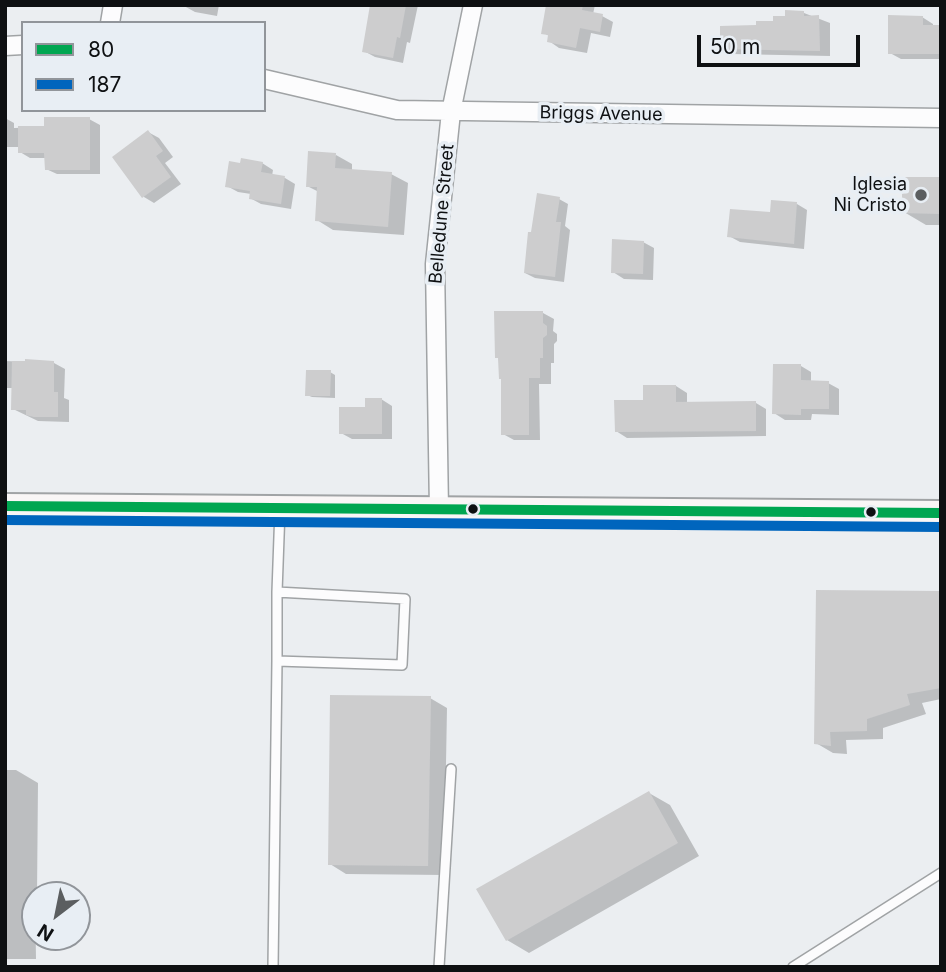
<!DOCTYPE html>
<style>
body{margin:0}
#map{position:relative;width:946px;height:972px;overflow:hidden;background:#ebeef1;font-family:Inter,sans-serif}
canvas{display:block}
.frame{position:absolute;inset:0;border:7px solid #0e1012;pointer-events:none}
.legend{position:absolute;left:21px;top:21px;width:245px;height:91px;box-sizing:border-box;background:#e8eef4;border:2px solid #91959a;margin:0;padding:9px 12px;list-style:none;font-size:21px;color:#0e1012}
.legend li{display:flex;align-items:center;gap:14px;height:35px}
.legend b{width:35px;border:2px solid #91959a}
.north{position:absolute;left:21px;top:881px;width:70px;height:70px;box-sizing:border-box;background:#e8eef4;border:2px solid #91959a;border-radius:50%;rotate:212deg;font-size:19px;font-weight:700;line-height:28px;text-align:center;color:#0e1012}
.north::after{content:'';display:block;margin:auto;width:24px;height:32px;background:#5b5e60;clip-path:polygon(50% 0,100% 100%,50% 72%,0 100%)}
.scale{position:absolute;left:697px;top:35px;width:163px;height:32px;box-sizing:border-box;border:4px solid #0e1012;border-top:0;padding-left:9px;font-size:21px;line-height:24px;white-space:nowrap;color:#0e1012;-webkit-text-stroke:5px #e8eef4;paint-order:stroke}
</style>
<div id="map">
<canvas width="946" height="972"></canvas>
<div class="frame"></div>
<ul class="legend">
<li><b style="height:9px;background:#00a651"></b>80</li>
<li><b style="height:9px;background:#0065bd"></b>187</li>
</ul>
<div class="north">N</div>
<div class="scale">50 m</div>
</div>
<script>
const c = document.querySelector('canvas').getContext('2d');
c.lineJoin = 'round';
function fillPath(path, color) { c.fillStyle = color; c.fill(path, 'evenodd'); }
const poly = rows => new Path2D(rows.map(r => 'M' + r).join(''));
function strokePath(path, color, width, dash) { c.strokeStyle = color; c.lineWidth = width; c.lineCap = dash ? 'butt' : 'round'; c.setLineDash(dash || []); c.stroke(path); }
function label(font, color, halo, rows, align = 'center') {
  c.font = font + ' Inter,sans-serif'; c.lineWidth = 7; c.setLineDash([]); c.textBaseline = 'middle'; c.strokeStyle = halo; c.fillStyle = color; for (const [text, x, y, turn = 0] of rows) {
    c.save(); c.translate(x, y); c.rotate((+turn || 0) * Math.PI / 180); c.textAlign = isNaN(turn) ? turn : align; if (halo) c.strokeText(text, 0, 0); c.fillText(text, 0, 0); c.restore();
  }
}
fillPath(poly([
 [219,5,217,16,195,12,184,6],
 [372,5,418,5,410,43,407,42,403,63,375,57,364,51],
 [550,5,595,5,593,14,602,16,613,22,610,37,591,33,587,53,559,48,549,41,549,36,544,33],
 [804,13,830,23,830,56,732,54,722,48,758,27],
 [922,17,933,24,933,27,941,27,941,59,901,59,890,53],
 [5,118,14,123,14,128,46,127,89,119,100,125,100,174,57,174,46,169,46,158,30,158,20,152,20,147,5,147],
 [148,132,159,138,173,157,165,163,181,184,154,203,144,197],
 [336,155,352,164,352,171,391,174,408,183,404,235,333,230,317,220,319,192,307,186],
 [262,163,273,170,272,176,285,178,295,184,291,209,261,204,250,198,251,194,238,192,227,186],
 [941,179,941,225,926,225,904,212],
 [559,199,568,204,565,226,570,230,564,282,535,278,525,273],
 [797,204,807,210,804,249,740,242,729,236,772,214],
 [643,242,654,248,653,280,624,279,613,272],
 [496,313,543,313,554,319,553,331,557,334,557,341,554,344,554,363,551,363,551,384,539,384,540,440,514,440,503,434,503,379],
 [5,361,54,363,65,369,64,398,69,400,69,422,38,421,13,409,13,388,5,388],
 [801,366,811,372,811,382,828,383,839,389,839,415,812,414,811,420,785,420,774,413],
 [330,372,335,375,335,398,312,397,307,395],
 [676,386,687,393,687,403,756,403,766,409,766,436,627,438,616,431,644,401],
 [381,399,392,406,392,439,352,439,341,433],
 [941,593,941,699,922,703,926,714,883,728,883,739,846,740,847,754,833,753,816,743],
 [430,698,447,708,444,875,346,874,330,864],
 [5,770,16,770,38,783,37,895,35,895,36,959,5,959],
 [649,793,670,805,699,856,529,953,507,940]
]), '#0003');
fillPath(poly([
 [370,5,406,5,400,38,397,37,393,58,362,52],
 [546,5,583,5,582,10,603,14,600,32,580,28,576,48,547,42,548,35,541,34],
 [785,10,804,11,804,16,819,15,820,51,720,49,720,26,756,25,756,21,773,21,773,16,785,16],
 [888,15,923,16,923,25,941,25,941,54,888,54],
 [44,117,90,117,90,170,45,170,44,153,18,153,18,126,44,126],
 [148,130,163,151,156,156,171,177,142,198,112,157],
 [308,151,336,153,335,168,392,172,388,227,315,221,317,187,306,187],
 [241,158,263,162,261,172,285,176,281,204,249,199,250,191,225,187,229,161,240,163],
 [902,177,941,177,941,214,902,213],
 [537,193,560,197,556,222,561,222,555,277,524,273,528,232,531,232],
 [771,200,797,202,794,244,727,237,730,209,770,212],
 [612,239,644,241,643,274,611,273],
 [494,311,543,311,543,323,547,326,547,335,543,338,543,358,540,358,540,378,529,378,529,435,501,435,501,379,499,379,498,358,495,358],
 [25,359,54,361,54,392,58,392,58,417,34,417,26,415,26,410,11,410,12,361,25,361],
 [773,364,801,364,801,380,829,381,829,409,801,409,801,415,772,414],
 [306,370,331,370,330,396,305,396],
 [643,385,676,385,676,402,756,401,756,431,615,432,614,400,643,400],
 [365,398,382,398,382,434,339,434,339,407,365,407],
 [816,590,941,591,941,688,907,694,910,705,867,719,867,731,830,732,831,746,814,744],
 [330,695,431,696,428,866,328,865],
 [649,791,678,843,506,941,476,889]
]), '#cdcdce');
const lane = poly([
 [277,592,405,599,402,665,277,661,277,592,280,509],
 [273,967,277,661],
 [439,967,451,769],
 [793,967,941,873]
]);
const street = poly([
 [110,23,113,5],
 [5,46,23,45],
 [264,79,397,110,941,118],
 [439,510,435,264,451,112,473,5]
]);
const secondary = poly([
 [5,506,941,513]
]);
strokePath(lane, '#a0a3a5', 12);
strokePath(street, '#a0a3a5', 21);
strokePath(secondary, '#a0a3a5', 28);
strokePath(lane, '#fcfcfd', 9);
strokePath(street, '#fcfcfd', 18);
strokePath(secondary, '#f9f6f6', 24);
strokePath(poly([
 [5,506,941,513]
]), '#00a651', 10);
strokePath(poly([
 [5,520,941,527]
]), '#0065bd', 10);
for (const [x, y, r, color] of [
 [921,195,7,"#5b5e60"],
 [473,509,6,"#0e1012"],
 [871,512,6,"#0e1012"]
]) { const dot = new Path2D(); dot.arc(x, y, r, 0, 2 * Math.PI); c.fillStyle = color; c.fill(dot); strokePath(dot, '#e8eef4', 2.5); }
label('18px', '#0e1012', '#e8eef4', [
 ["Briggs Avenue",601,114,1],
 ["Belledune Street",442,214,-85]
]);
label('18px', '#0e1012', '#e8eef4', [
 ["Iglesia",907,185],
 ["Ni Cristo",907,206]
], 'right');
</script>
